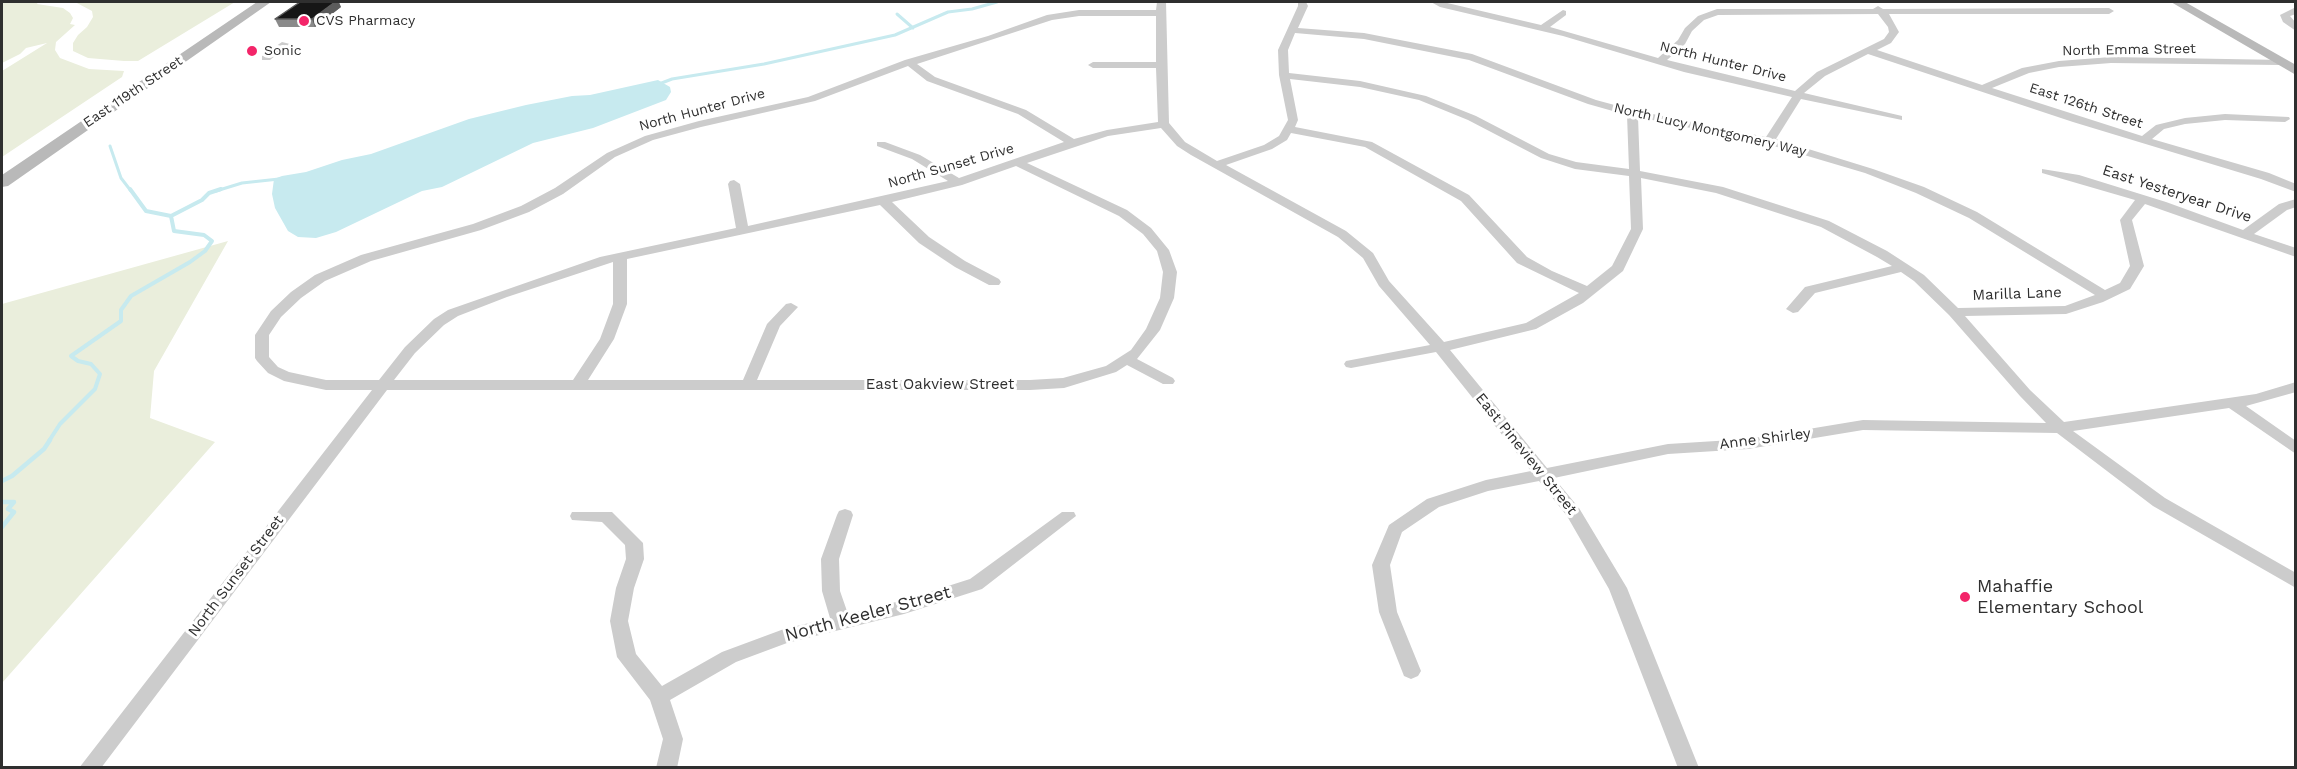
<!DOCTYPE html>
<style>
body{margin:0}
#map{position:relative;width:2297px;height:769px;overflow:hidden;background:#fff;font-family:"Work Sans",sans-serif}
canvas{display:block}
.frame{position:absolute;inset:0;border:3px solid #2f2f2f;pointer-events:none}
</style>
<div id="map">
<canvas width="2297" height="769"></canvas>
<div class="frame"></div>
</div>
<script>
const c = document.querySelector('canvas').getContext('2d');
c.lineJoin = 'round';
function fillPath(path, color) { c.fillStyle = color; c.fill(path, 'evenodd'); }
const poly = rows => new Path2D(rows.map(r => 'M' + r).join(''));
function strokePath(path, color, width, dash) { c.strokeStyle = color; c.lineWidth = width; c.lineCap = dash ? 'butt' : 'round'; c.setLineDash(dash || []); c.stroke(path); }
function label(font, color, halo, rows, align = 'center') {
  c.font = font + ' "Work Sans",sans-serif'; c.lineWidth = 6; c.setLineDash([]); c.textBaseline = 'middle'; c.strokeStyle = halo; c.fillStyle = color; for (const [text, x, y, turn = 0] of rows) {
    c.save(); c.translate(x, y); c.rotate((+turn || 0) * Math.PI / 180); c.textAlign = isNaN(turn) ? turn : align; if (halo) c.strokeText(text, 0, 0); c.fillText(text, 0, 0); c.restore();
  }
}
fillPath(poly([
 [2,2,38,2,37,4,63,8,70,13,73,18,70,24,75,25,56,42,55,50,60,58,89,69,124,71,122,77,2,157,2,71,47,43,26,48,20,54,2,63],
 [75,2,235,2,138,61,124,61,88,58,73,51,73,43,78,35,87,27,93,17,92,11],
 [228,241,154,371,150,418,215,442,2,683,2,304]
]), '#eaeedc');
fillPath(poly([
 [658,80,670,87,671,92,666,100,593,128,533,143,442,187,422,191,336,232,316,238,298,237,288,231,275,208,272,194,274,179,282,176,306,172,342,160,371,154,469,119,526,105,572,96,590,95]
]), '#c7eaef');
strokePath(poly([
 [897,14,913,28],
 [659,84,672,79,764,64,895,35,948,12,972,9,997,2],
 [110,146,121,178,131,191],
 [216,191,242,183,279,179]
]), '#c7eaef', 3);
strokePath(poly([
 [171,216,202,200,209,193,221,189],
 [49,441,60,424,95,389,100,374,91,364,78,361,71,356,121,321,121,310,131,296,190,262,205,251,212,241,204,235,174,231,171,216,146,211,130,189]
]), '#c7eaef', 4);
strokePath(poly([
 [2,481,12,476,44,449,50,440],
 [2,502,14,502,8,509,14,512,2,527]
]), '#c7eaef', 4.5);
fillPath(poly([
 [1157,2,1166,2,1169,123,1185,142,1217,161,1264,145,1279,136,1288,120,1279,75,1278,50,1298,6,1298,2,1306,2,1308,6,1298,28,1364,33,1472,54,1596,100,1633,110,1766,137,1792,97,1684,72,1563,36,1440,7,1431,2,1443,2,1541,25,1563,10,1566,11,1566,15,1550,27,1658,58,1678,40,1685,28,1698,16,1717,9,1873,9,1878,6,1883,9,2109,8,2114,11,2109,14,1889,14,1899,32,1891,43,1877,50,1982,85,2022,68,2059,61,2111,57,2284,60,2284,64,2280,65,2111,63,2059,67,2029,73,1992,88,2142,136,2156,125,2185,118,2225,114,2289,117,2290,119,2285,122,2225,120,2185,124,2164,129,2152,139,2269,173,2296,184,2296,192,2261,179,2073,122,1868,54,1825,76,1804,93,1902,116,1902,120,1801,99,1776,139,1873,169,1924,187,1977,212,2105,290,2120,283,2130,266,2120,220,2135,200,2042,173,2042,169,2079,175,2166,202,2243,230,2279,204,2296,199,2296,207,2287,210,2254,234,2296,248,2296,257,2145,204,2132,220,2144,266,2130,289,2103,302,2066,314,1965,316,2030,390,2064,422,2256,394,2296,382,2296,392,2246,406,2296,441,2296,454,2229,408,2073,431,2165,498,2296,573,2296,588,2153,506,2057,433,1863,430,1748,449,1668,454,1554,478,1579,508,1627,588,1699,768,1678,768,1609,589,1567,516,1539,481,1488,491,1439,507,1402,532,1390,565,1397,612,1421,671,1418,676,1411,679,1404,676,1379,612,1372,565,1389,525,1427,499,1486,480,1531,471,1436,352,1351,368,1346,367,1344,364,1346,361,1430,345,1379,286,1363,258,1338,237,1191,155,1177,146,1161,128,1108,136,1027,163,1127,210,1151,228,1169,250,1177,272,1174,298,1160,330,1137,359,1173,378,1175,381,1173,384,1163,384,1127,365,1116,372,1064,388,1030,390,387,390,101,768,79,768,372,390,326,390,284,381,268,373,257,361,255,358,255,335,271,311,291,292,315,275,361,255,473,224,521,206,555,188,607,153,645,136,699,121,808,97,905,60,988,36,1047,15,1079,10,1156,10,1157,2],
 [1878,14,1888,27,1889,32,1884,39,1817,72,1795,91,1667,60,1685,44,1692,31,1704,20,1718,15,1878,14],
 [1079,16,1156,16,1156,62,1093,62,1088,65,1093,68,1156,68,1158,122,1107,130,1074,139,1026,110,935,77,917,64,1052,20,1079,16],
 [1295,33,1364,39,1469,60,1588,104,1627,115,1629,169,1576,162,1549,154,1476,116,1426,96,1360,81,1289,73,1288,50,1295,33],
 [908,66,927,81,1018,114,1064,142,959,178,920,155,885,142,877,142,877,146,912,159,948,181,748,226,740,184,734,180,730,181,728,184,736,228,600,257,448,310,434,319,405,347,379,380,326,380,289,372,278,367,269,357,269,335,281,317,301,298,325,281,371,261,481,230,529,212,563,194,615,157,653,140,701,127,815,101,908,66],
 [1290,79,1360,87,1419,100,1468,120,1541,158,1575,169,1629,176,1631,229,1612,266,1587,286,1552,271,1527,257,1469,195,1372,142,1295,127,1298,120,1290,79],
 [1638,117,1767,144,1865,173,1916,193,1969,218,2095,295,2065,306,1958,308,1924,275,1887,251,1829,221,1723,187,1640,171,1638,117],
 [1291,133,1365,147,1461,201,1517,263,1579,293,1526,323,1444,342,1389,281,1373,253,1346,231,1226,165,1272,149,1287,140,1291,133],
 [1016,166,1119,216,1143,234,1157,251,1163,272,1160,298,1146,329,1131,350,1106,366,1063,378,1030,380,757,380,780,326,798,307,791,303,786,304,767,324,743,380,588,380,614,339,627,304,627,259,880,205,919,243,955,267,989,285,999,285,1001,282,999,279,965,261,929,237,892,202,962,185,1016,166],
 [1641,178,1716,193,1821,227,1877,257,1892,266,1805,287,1786,309,1793,313,1798,312,1815,293,1901,272,1914,281,1949,315,2020,396,2046,423,1863,420,1748,439,1668,444,1547,468,1450,350,1536,329,1583,303,1623,271,1643,229,1641,178],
 [613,262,613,304,600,339,573,380,394,380,415,353,444,325,458,316,507,297,613,262],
 [2296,7,2296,14,2290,16,2296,23,2296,31,2283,22,2280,15,2296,7],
 [282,42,290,44,270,60,262,60,262,56,282,42],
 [845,509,851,511,853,515,839,559,840,591,848,614,904,600,970,579,1062,512,1074,512,1076,516,982,589,904,614,787,643,736,662,670,700,683,739,677,768,656,768,663,739,650,700,617,657,610,621,616,588,626,559,625,545,602,522,572,520,570,516,572,512,612,512,643,543,644,559,634,588,628,621,636,654,662,686,722,652,784,629,830,618,822,591,821,559,837,515,839,511,845,509]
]), '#ccc');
fillPath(poly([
 [257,2,271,2,8,186,2,187,2,175,257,2],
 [2171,2,2185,2,2296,65,2296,75,2171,2]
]), '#b9b9b9');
fillPath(poly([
 [341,7,315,27,279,27,275,19]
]), '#8a8a8a');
fillPath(poly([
 [335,2,339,2,341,7,315,27,312,19]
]), '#5c5c5c');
const building = poly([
 [300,2,335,2,312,19,275,19,300,2]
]);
fillPath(building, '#161616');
strokePath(building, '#5c5c5c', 1.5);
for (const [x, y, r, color] of [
 [304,21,6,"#f32569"],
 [252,51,6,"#f32569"],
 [1965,597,6,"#f32569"]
]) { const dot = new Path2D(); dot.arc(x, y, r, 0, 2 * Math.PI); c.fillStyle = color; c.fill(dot); strokePath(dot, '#fff', 2); }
label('14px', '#2f2f2f', '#fff', [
 ["CVS Pharmacy",316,21],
 ["Sonic",264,51]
], 'left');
label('14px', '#2f2f2f', '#fff', [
 ["North Emma Street",2129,50,-1],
 ["North Hunter Drive",1723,62,14],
 ["East 119th Street",133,92,-34],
 ["East 126th Street",2086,106,18],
 ["North Hunter Drive",702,110,-15],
 ["North Lucy Montgomery Way",1710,130,13],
 ["North Sunset Drive",951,166,-16]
]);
label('15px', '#2f2f2f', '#fff', [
 ["East Yesteryear Drive",2177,194,18],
 ["Marilla Lane",2017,294,-2],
 ["East Oakview Street",940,385],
 ["Anne Shirley",1765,439,-7],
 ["East Pineview Street",1526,454,51],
 ["North Sunset Street",236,576,-53]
]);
label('18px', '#2f2f2f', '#fff', [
 ["Mahaffie",1977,587],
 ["Elementary School",1977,608]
], 'left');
label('18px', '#2f2f2f', '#fff', [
 ["North Keeler Street",868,614,-15]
]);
</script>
